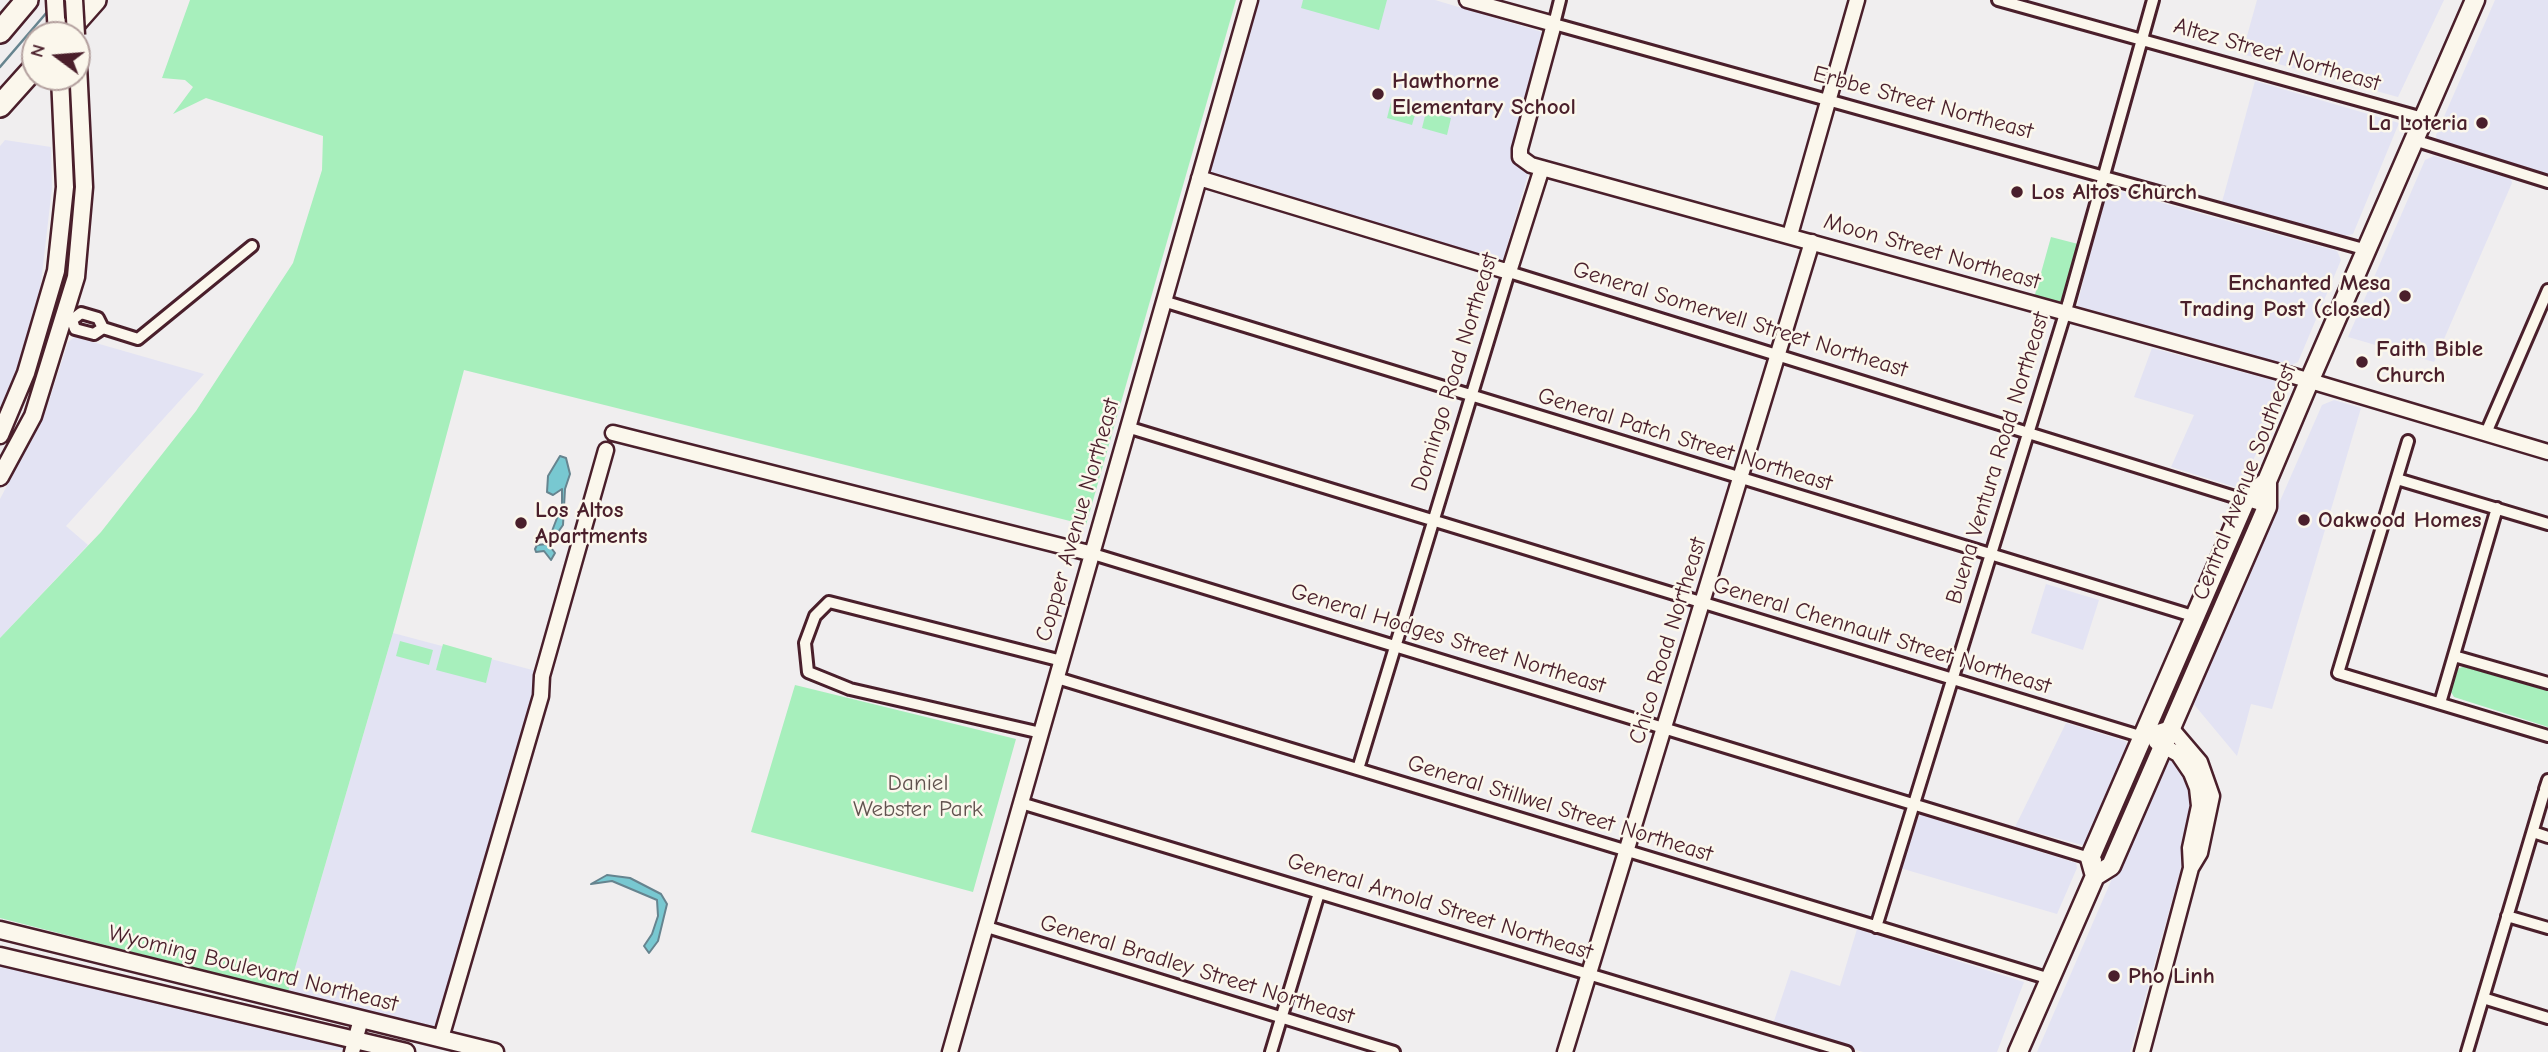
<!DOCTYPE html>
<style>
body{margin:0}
#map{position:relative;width:2548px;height:1052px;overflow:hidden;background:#f0eeef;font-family:"Comic Neue",sans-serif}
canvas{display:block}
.north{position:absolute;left:21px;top:21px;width:70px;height:70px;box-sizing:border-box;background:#fbf7ec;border:2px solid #b4a19f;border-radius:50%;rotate:286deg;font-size:19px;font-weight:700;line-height:28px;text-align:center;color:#4a1f2b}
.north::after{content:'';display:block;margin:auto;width:24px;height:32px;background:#4a1f2b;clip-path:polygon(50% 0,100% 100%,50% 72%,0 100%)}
</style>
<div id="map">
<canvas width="2548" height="1052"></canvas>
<div class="north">N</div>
</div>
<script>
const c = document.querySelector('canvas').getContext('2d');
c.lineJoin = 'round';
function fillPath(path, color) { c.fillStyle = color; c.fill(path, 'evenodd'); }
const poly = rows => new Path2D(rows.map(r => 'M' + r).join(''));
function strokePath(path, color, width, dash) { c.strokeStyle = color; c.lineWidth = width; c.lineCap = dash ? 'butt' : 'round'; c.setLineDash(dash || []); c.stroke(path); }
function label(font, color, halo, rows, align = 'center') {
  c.font = font + ' "Comic Neue",sans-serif'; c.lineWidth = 5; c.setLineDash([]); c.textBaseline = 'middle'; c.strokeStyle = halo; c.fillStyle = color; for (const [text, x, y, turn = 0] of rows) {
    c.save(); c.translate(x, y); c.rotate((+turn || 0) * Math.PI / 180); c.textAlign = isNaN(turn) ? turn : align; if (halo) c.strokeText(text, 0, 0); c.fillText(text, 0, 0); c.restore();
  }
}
fillPath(poly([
 [1257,0,1435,0,1542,32,1510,157,1529,171,1502,263,1207,174],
 [2257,0,2444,0,2398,97,2242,54],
 [2495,0,2548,0,2548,174,2437,140,2436,135],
 [2255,81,2399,123,2353,234,2344,236,2222,202],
 [5,140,51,147,52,188,40,291,19,363,0,410,0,146],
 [2434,156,2511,179,2512,183,2434,362,2348,337,2425,160],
 [2111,189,2337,251,2341,260,2298,362,2288,367,2077,306,2105,193],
 [75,337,204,374,66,526,88,545,0,638,0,499,45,413,68,342],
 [2152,348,2283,383,2285,389,2242,485,2235,487,2171,467,2194,415,2134,397],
 [2334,400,2361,408,2272,709,2251,704,2237,756,2192,702,2322,405],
 [2046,584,2099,600,2083,650,2031,633],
 [393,633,540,672,440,1022,433,1027,288,992],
 [2066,723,2125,741,2129,748,2086,846,2015,827],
 [2170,758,2181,762,2195,800,2188,843,2130,1052,2037,1052,2162,763],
 [1921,815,2076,863,2077,868,2057,914,1900,868,1914,819],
 [1857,929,2024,982,1997,1052,1863,1052,1773,1024,1791,970,1840,986],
 [0,964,343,1045,345,1050,0,1052]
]), '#e3e3f3');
fillPath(poly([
 [190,0,1236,0,1086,525,464,370,393,633,288,992,0,918,0,638,101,532,196,411,293,263,322,170,323,136,206,98,173,114,193,87,185,80,162,78],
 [1303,0,1387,0,1379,30,1301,8],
 [1391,102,1417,108,1412,125,1387,118],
 [1426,112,1451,118,1447,135,1422,128],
 [2051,237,2078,244,2063,299,2057,304,2034,298],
 [400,641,433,650,429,665,396,656],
 [443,644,492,658,486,683,436,670],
 [2465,666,2548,691,2548,727,2454,697,2451,692,2457,669],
 [795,685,1016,739,973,892,751,832]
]), '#a7efbc');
const water = poly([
 [560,456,566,458,570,474,565,489,563,525,549,545,555,553,551,560,544,551,536,552,535,549,537,545,547,544,562,505,562,489,553,495,547,492,548,476,560,456],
 [607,875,630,878,661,894,667,904,658,941,649,953,644,946,652,934,658,916,657,900,612,881,591,884,607,875]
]);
fillPath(water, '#78c8d1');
strokePath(water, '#66848f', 2);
strokePath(poly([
 [0,67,48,11]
]), '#66848f', 2.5);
const minor = poly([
 [1560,0,1554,24,2367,250],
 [1998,0,2423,118],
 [2414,140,2548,182],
 [1163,301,2196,617],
 [72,320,81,313,98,318,103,328,138,339,252,246],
 [72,320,75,329,94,334,103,328],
 [1127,427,2143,737],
 [2486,433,2548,290],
 [2408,441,2338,673,2548,736],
 [2397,479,2548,524],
 [1093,554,2096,860],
 [2454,656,2548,683],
 [1057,678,2050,979],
 [2440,703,2497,508],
 [1041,733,850,689,808,672,805,643,815,616,829,602,1062,661],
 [1358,769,1509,272,2267,507],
 [2545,789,2548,780],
 [1021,803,1847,1052],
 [2533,832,2548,837],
 [2507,916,2548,928],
 [987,927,1394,1052],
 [1876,927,2068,304,2153,0],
 [2483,998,2548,1018],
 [1271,1052,1319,893],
 [2467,1052,2544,793]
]);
const tertiary = poly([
 [1467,0,1554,24,1520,149,1520,157,1531,165,2287,374,2548,452],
 [1199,178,1509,272,1542,168],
 [1790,235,1857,0],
 [613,433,1093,554],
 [2156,742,2178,754,2191,773,2197,788,2199,806,2190,848,2191,868],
 [441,1038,541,696,542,676,606,450],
 [352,1052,361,1019],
 [950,1052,1250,0],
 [1565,1052,1812,242],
 [2142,1052,2191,868,2200,853,2212,796,2200,762,2171,728,2143,737]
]);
const secondary = poly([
 [55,0,57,35],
 [0,435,26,373,56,271,65,187,60,77],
 [0,477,33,416,76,277,84,187,77,45],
 [0,930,495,1052],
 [0,956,406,1052]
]);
const primary = poly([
 [2095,876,2090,858,2246,499,2267,481],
 [2018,1052,2095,876,2111,866,2267,507,2267,481,2305,391,2475,0]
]);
const motorway = poly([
 [0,32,27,0],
 [64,35,95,0],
 [0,106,35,67]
]);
strokePath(minor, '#4a1f2b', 16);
strokePath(tertiary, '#4a1f2b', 19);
strokePath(secondary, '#4a1f2b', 21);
strokePath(primary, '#4a1f2b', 23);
strokePath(motorway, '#4a1f2b', 26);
strokePath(minor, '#fbf7ec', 10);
strokePath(tertiary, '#fbf7ec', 14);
strokePath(secondary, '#fbf7ec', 16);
strokePath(primary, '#fbf7ec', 18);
strokePath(motorway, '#fbf7ec', 21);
const secondaryBridge = poly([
 [74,0,76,35]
]);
strokePath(secondaryBridge, '#4a1f2b', 21, []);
strokePath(secondaryBridge, '#fbf7ec', 16);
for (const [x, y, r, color] of [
 [1378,94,7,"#4a1f2b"],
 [2482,123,7,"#4a1f2b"],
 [2017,192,7,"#4a1f2b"],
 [2405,296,7,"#4a1f2b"],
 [2362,362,7,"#4a1f2b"],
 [2304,520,7,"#4a1f2b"],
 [521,523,7,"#4a1f2b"],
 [2114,976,7,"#4a1f2b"]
]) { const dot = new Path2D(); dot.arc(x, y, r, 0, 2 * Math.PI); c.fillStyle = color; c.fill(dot); strokePath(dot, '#fbf7ec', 2.5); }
label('23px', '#4a1f2b', '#fbf7ec', [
 ["Altez Street Northeast",2277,55,16],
 ["Erbbe Street Northeast",1923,103,15],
 ["Moon Street Northeast",1932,252,16],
 ["General Somervell Street Northeast",1740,320,17],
 ["Domingo Road Northeast",1455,372,-73],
 ["General Patch Street Northeast",1685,440,17],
 ["Buena Ventura Road Northeast",1998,458,-73],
 ["Central Avenue Southeast",2245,482,-69],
 ["Copper Avenue Northeast",1078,520,-74],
 ["General Chennault Street Northeast",1882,636,17],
 ["General Hodges Street Northeast",1448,639,17],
 ["Chico Road Northeast",1668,641,-73],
 ["General Stillwel Street Northeast",1560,809,17],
 ["General Arnold Street Northeast",1440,907,17],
 ["Wyoming Boulevard Northeast",253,969,14],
 ["General Bradley Street Northeast",1197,970,17]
]);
label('bold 23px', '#4a1f2b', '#fbf7ec', [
 ["Hawthorne",1392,81],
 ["Elementary School",1392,107],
 ["La Loteria",2468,123,"right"],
 ["Los Altos Church",2031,192],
 ["Enchanted Mesa",2391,283,"right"],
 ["Trading Post (closed)",2391,309,"right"],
 ["Faith Bible",2376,349],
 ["Church",2376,375],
 ["Los Altos",535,510],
 ["Apartments",535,536],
 ["Oakwood Homes",2318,520],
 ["Pho Linh",2128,976]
], 'left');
label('23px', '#61534f', '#fbf7ec', [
 ["Daniel",918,783],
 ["Webster Park",918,809]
]);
</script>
